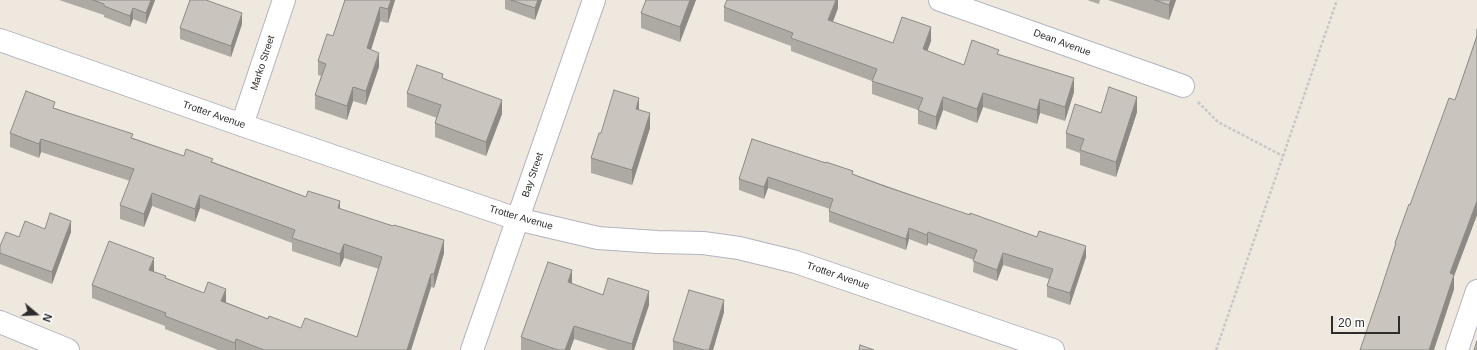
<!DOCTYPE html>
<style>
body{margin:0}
#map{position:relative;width:1477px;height:350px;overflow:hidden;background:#eee8df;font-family:Helvetica,sans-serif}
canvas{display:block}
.north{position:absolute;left:16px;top:294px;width:40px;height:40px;-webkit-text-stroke:3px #fff;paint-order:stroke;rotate:109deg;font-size:11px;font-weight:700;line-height:16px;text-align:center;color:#2c2c2c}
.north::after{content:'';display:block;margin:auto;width:14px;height:18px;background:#2c2c2c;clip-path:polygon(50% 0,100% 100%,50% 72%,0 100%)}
.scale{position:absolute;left:1331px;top:316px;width:69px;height:18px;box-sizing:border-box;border:2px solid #2c2c2c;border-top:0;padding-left:5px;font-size:12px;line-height:14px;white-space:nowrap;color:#2c2c2c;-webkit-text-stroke:3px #fff;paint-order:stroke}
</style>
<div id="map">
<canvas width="1477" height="350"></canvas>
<div class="north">N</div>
<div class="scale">20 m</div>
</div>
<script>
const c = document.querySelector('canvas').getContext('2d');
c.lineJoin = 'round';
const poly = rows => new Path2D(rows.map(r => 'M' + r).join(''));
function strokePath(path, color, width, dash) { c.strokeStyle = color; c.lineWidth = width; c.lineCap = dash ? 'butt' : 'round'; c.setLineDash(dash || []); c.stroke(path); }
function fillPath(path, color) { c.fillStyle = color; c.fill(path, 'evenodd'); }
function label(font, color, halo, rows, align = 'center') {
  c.font = font + ' Helvetica,sans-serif'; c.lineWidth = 3; c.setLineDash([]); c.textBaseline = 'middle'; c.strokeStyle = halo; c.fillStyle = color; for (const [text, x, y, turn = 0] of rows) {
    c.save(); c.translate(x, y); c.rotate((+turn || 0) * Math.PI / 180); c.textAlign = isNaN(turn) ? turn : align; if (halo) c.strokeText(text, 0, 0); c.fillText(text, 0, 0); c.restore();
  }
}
const minor = poly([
 [940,0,1183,86],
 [0,40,242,125,517,219,598,238,657,242,703,243,739,248,796,262,1053,350],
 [242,125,284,0],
 [0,322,68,350],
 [472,350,594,0],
 [1457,350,1477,291]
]);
strokePath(minor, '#b2b4bf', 24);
strokePath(poly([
 [1198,102,1218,122,1283,156],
 [1216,350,1337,0]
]), '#c8c8c8', 2.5, [3, 2]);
strokePath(minor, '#fff', 22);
fillPath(poly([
 [59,0,155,0,146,24,133,19,130,27,104,17,104,15],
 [345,0,395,0,388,23,380,21,371,50,379,67,366,105,353,101,347,120,315,109,315,95,321,76,318,75,318,61,333,36],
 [505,0,542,0,535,20,505,9],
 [696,0,680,42,641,28,641,13],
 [838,0,838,8,833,22,893,43,931,41,927,51,964,65,999,54,1074,92,1065,121,1040,113,1037,124,983,107,977,123,943,110,936,130,918,124,918,110,872,94,872,81,791,51,791,46,724,21,724,7],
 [1087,0,1100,0,1099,4],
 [1108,0,1176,0,1169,20],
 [242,24,231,57,180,39,180,28],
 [1477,28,1477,215,1454,276,1454,289,1439,335,1380,292,1395,247,1395,243,1410,205,1455,100,1476,38,1476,30],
 [443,78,502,114,486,156,435,137,435,123,437,118,407,107,407,93],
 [55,108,133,138,184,156,213,162,306,197,340,209,444,253,434,288,431,287,411,350,218,350,165,329,165,326,92,298,92,285,154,272,166,278,268,319,301,328,357,337,379,269,344,258,340,267,292,251,292,243,200,208,195,222,152,206,144,227,120,219,120,205,130,181,41,152,39,158,10,147,10,133],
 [639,110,650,128,632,185,591,173,591,158,601,133],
 [1137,112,1116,177,1080,165,1080,153,1066,148,1066,133,1101,113],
 [752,139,853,174,1086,257,1070,305,1047,297,1047,286,1049,279,1003,265,997,281,973,272,974,260,928,243,927,246,909,239,906,250,829,222,829,211,830,209,768,188,764,199,739,190,739,179],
 [45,229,71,232,52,284,0,264,0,246],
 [572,284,603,295,649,305,634,350,608,350,574,339,570,350,521,350,521,337],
 [724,312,713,350,673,350,673,341]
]), '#ada9a3');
fillPath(poly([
 [151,0,155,0,146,24,146,13],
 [391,0,395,0,388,23,388,9],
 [538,0,542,0,535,20,535,8],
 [690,0,696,0,680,42,680,27],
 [836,0,838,0,838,8,828,34,828,20],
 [1171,0,1176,0,1169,20,1169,5],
 [380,7,380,21,367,62,367,48],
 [133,8,133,19,130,27,130,16],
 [242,13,242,24,231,57,231,46],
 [931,27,931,41,923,63,923,49],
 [379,53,379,67,366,105,366,91],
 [1074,78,1074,92,1065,121,1065,107],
 [353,87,353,101,347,120,347,106],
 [983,93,983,107,977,123,977,109],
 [943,97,943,110,936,130,936,117],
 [1137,97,1137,112,1116,177,1116,162],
 [639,98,639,113,636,109],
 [1040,99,1040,113,1037,124,1037,110],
 [502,100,502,114,486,156,486,142],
 [650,113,650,128,632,185,632,170],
 [41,139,41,152,39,158,39,144],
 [768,177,768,188,764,199,764,187],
 [152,193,152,206,144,227,144,214],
 [200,195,200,208,195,222,195,209],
 [340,201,340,214,338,208],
 [1477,201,1477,215,1454,276,1454,289,1434,350,1429,350,1450,273],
 [71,221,71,232,52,284,52,272],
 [909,228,909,239,906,250,906,239],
 [928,232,928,243,927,246,927,235],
 [444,240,444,253,434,288,434,274],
 [344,244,344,258,340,267,340,254],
 [1086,246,1086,257,1070,305,1070,293],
 [1003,253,1003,265,997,281,997,270],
 [154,258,154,271,149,283,149,270],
 [572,270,572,284,568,282],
 [431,274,431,287,411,350,407,350],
 [226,289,226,302,221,314,221,301],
 [649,291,649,305,634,350,632,350,632,344],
 [724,300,724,312,713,350,709,350],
 [574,326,574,339,570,350,565,350],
 [236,339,236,350,235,350,235,343]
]), '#8d8a85');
const building = poly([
 [93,0,151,0,146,13,133,8,130,16,104,6,104,4,93,0],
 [190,0,206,0,242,13,231,46,180,28,190,0],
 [345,0,391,0,388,9,380,7,367,48,379,53,366,91,353,87,347,106,315,95,326,64,318,61,327,34,333,36,345,0],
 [511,0,538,0,535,8,511,0],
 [646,0,690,0,680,27,641,13,646,0],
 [727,0,836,0,828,20,893,43,902,17,931,27,923,49,964,65,972,40,999,50,997,54,1074,78,1065,107,1040,99,1037,110,983,93,977,109,943,97,936,117,918,110,923,98,872,81,877,69,791,38,793,33,724,7,727,0],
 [1155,0,1171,0,1169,5,1155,0],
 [1477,36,1477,201,1450,273,1454,275,1429,350,1360,350,1380,292,1396,243,1395,243,1409,204,1410,205,1449,98,1455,100,1477,36],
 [417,65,443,74,442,78,502,100,486,142,435,123,441,105,407,93,417,65],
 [1109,87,1137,97,1116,162,1080,150,1084,139,1066,133,1075,104,1101,113,1109,87],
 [614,90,639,98,636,109,650,113,632,170,591,158,599,133,601,133,614,90],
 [26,91,55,102,53,108,133,134,131,138,184,156,186,149,213,159,211,162,306,197,308,191,340,201,338,208,393,226,394,225,444,240,434,274,431,274,407,350,264,350,236,339,235,343,165,316,166,313,92,285,109,241,154,258,149,270,166,276,165,278,204,293,208,282,226,289,221,301,268,319,269,316,301,328,305,318,357,337,382,257,344,244,340,254,292,238,295,230,200,195,195,209,152,193,144,214,120,205,134,169,41,139,39,144,10,133,26,91],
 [752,139,826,163,826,162,853,171,852,174,884,186,970,215,970,213,1037,237,1039,231,1086,246,1070,293,1047,286,1053,269,1003,253,997,270,973,261,977,250,928,232,927,235,909,228,906,239,829,211,833,199,768,177,764,187,739,179,752,139],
 [50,213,71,221,52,272,0,253,0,246,6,232,19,237,25,221,45,229,50,213],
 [548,262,572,270,568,282,603,295,608,278,649,291,632,344,574,326,565,350,558,350,521,337,548,262],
 [689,290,724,300,709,350,704,350,673,341,689,290],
 [1477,341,1477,350,1474,350,1477,341],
 [860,345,874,350,859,350,860,345]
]);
fillPath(building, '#c9c5be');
strokePath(building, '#8d8a85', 1);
label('10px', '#2c2c2c', '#fff', [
 ["Dean Avenue",1062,43,20],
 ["Marko Street",263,63,-72],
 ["Trotter Avenue",214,115,19],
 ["Bay Street",533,175,-71],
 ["Trotter Avenue",521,218,16],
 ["Trotter Avenue",838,276,19]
]);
</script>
